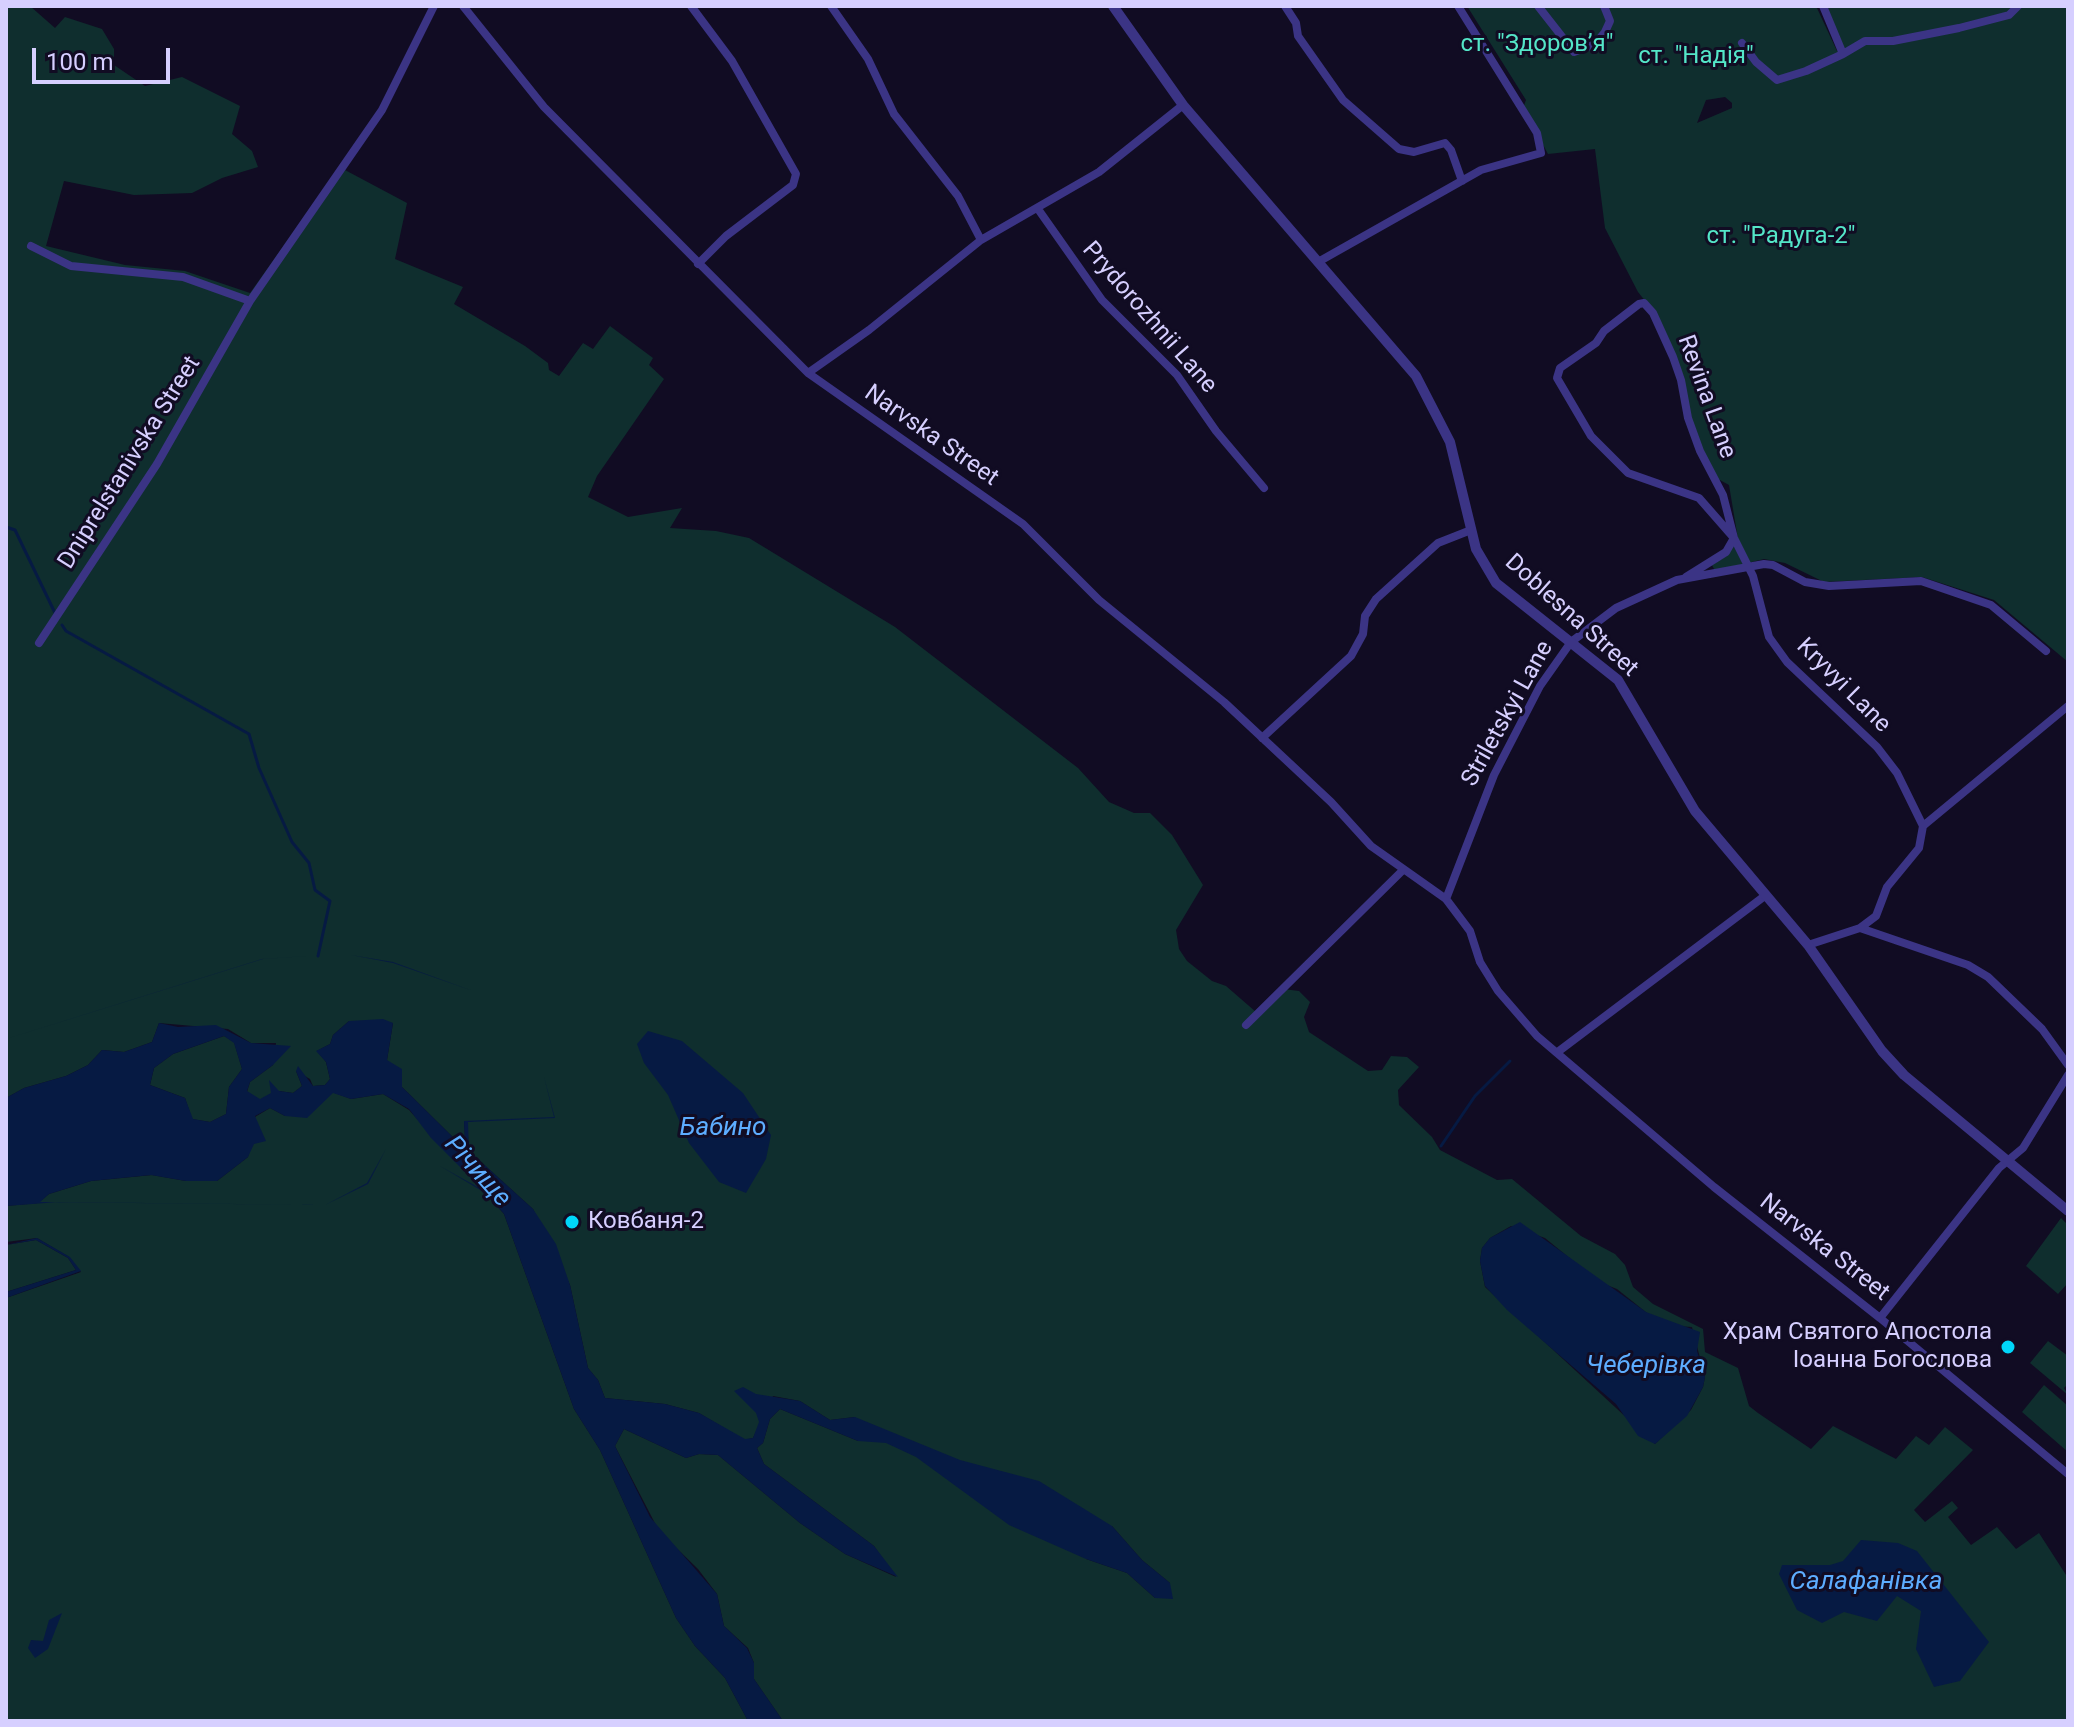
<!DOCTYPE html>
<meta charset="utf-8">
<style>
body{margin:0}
#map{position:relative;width:2074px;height:1727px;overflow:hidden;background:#110c23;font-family:Roboto,sans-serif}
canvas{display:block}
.frame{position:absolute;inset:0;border:8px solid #d6cfff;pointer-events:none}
.scale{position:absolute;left:32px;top:48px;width:138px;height:36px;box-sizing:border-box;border:4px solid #d6cfff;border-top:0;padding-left:10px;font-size:24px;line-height:28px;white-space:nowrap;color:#d6cfff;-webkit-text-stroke:6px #110c23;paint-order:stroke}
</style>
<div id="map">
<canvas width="2074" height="1727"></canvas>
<div class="frame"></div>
<div class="scale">100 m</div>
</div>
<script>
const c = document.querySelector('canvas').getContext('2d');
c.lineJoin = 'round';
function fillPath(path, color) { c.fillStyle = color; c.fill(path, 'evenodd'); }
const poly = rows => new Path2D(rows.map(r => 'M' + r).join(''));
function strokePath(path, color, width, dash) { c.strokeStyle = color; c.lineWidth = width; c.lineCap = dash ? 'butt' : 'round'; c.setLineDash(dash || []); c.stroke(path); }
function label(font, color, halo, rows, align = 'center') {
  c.font = font + ' Roboto,sans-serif'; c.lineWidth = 6; c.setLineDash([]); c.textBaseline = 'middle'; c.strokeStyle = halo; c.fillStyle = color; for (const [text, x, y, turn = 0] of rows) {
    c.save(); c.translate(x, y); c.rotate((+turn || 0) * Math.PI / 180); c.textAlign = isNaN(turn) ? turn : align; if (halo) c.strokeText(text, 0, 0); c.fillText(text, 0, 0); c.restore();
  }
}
fillPath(poly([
 [6,6,30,6,55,28,65,17,102,29,114,49,114,65,145,86,182,77,240,106,232,134,252,151,258,167,222,178,192,193,134,195,64,181,46,246,125,265,185,271,250,293,329,182,345,170,407,203,395,259,463,287,454,304,525,346,548,363,549,370,559,376,583,343,593,349,610,326,653,358,649,365,664,379,597,476,588,497,628,517,682,508,670,528,716,531,749,538,895,627,1078,768,1109,802,1134,813,1150,813,1172,835,1203,885,1176,930,1179,949,1187,961,1212,981,1226,986,1256,1012,1283,989,1299,991,1310,1002,1304,1017,1309,1032,1368,1071,1382,1070,1391,1056,1407,1057,1419,1067,1398,1090,1399,1105,1432,1137,1440,1150,1497,1180,1512,1179,1581,1236,1615,1254,1625,1265,1633,1287,1653,1304,1703,1329,1705,1352,1738,1368,1749,1406,1758,1413,1811,1449,1833,1426,1896,1459,1916,1436,1929,1445,1945,1427,1973,1450,1914,1510,1925,1522,1952,1501,1958,1508,1948,1517,1971,1545,1997,1527,2016,1549,2039,1533,2068,1578,2068,1721,783,1721,754,1679,754,1663,748,1648,724,1626,717,1594,698,1569,659,1531,615,1446,624,1429,686,1458,699,1454,718,1455,800,1523,845,1554,896,1577,874,1546,764,1464,757,1448,763,1443,770,1419,780,1409,858,1441,855,1417,830,1420,800,1401,773,1396,753,1438,744,1440,699,1413,665,1404,605,1398,598,1380,588,1368,570,1285,533,1209,469,1151,467,1122,474,1121,464,1121,466,1150,402,1087,387,1060,393,1023,349,1021,333,1035,330,1044,317,1051,326,1062,330,1079,325,1085,313,1086,310,1079,296,1071,302,1086,293,1093,279,1091,260,1100,247,1092,250,1082,273,1065,276,1043,251,1043,228,1029,159,1023,152,1042,124,1052,102,1050,88,1065,66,1076,24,1088,6,1098],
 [1511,1226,1545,1238,1599,1282,1617,1289,1647,1313,1676,1326,1692,1327,1705,1377,1703,1387,1691,1410,1655,1444,1485,1287,1480,1261,1482,1248,1490,1238],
 [1112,1526,1142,1560,1170,1583,1155,1598,1127,1573,1086,1559],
 [1467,6,1816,6,1837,51,1842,49,1827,6,2068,6,2068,662,1994,600,1922,577,1824,582,1785,563,1764,559,1715,571,1712,565,1727,556,1738,539,1729,485,1718,479,1703,451,1690,417,1684,377,1654,312,1638,292,1605,228,1595,149,1548,154,1523,108,1526,100],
 [1725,97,1732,103,1732,108,1697,123,1706,100],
 [224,1036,234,1042,242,1069,229,1087,226,1114,210,1122,192,1119,185,1098,150,1085,154,1068,173,1054],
 [332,1092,351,1099,383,1094,409,1110,504,1214,574,1409,600,1450,676,1618,695,1646,725,1678,748,1721,6,1721,6,1298,81,1272,69,1257,37,1238,6,1242,6,1206,38,1203,49,1194,91,1181,152,1175,186,1181,217,1181,248,1157,255,1117,270,1108,285,1116],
 [2061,1218,2068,1225,2068,1283,2058,1294,2026,1266],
 [36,1240,68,1258,76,1270,6,1292,6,1245],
 [2048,1341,2068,1356,2068,1384,2064,1388,2068,1395,2030,1363],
 [2044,1385,2068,1406,2068,1452,2022,1412]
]), '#0f2e2e');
fillPath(poly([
 [351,955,393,962,473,991,483,1032,473,991,393,963,351,955,307,956,263,959,6,1039,262,959,307,956],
 [383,1019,393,1023,387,1060,402,1069,402,1087,465,1149,464,1121,554,1117,544,1077,555,1118,468,1122,469,1151,533,1209,556,1244,570,1285,588,1368,598,1380,605,1398,665,1404,699,1413,745,1439,753,1438,759,1422,756,1413,734,1391,743,1387,756,1394,800,1401,830,1420,855,1417,960,1460,1039,1481,1112,1526,1142,1560,1170,1583,1173,1599,1155,1598,1127,1573,1086,1559,1009,1525,916,1457,886,1443,858,1441,780,1409,770,1419,763,1443,757,1448,764,1464,874,1546,898,1577,845,1554,800,1523,718,1455,699,1454,686,1458,624,1429,615,1446,650,1517,717,1594,724,1626,747,1648,754,1663,754,1679,783,1721,748,1721,725,1678,695,1646,676,1618,600,1450,574,1409,504,1214,487,1194,440,1166,430,1148,386,1149,368,1184,325,1205,59,1202,6,1206,6,1098,24,1088,66,1076,88,1065,102,1050,124,1052,152,1042,159,1023,178,1027,216,1025,251,1043,291,1046,273,1065,250,1082,247,1091,260,1099,271,1093,269,1080,279,1091,293,1093,302,1086,296,1071,298,1066,313,1086,325,1085,330,1079,326,1062,316,1051,330,1044,333,1035,349,1021],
 [224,1036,234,1043,242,1069,229,1087,226,1114,210,1122,193,1119,185,1098,150,1085,154,1068,173,1054],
 [333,1093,351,1099,383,1094,409,1109,431,1138,483,1190,440,1166,430,1148,386,1149,367,1183,325,1205,40,1202,49,1194,91,1181,151,1175,186,1181,217,1181,248,1157,254,1144,266,1141,255,1116,270,1108,285,1116,307,1118],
 [648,1031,682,1041,743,1093,771,1135,766,1159,746,1193,719,1182,689,1143,668,1095,644,1063,637,1044],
 [1520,1222,1646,1312,1700,1332,1697,1351,1705,1377,1703,1387,1687,1416,1655,1444,1638,1436,1616,1404,1507,1310,1485,1286,1480,1261,1482,1248,1490,1238],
 [37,1238,70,1257,81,1271,6,1298,6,1292,76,1270,68,1258,36,1240,6,1245],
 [1861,1540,1898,1543,1917,1551,1989,1642,1960,1681,1934,1687,1916,1649,1921,1611,1897,1596,1877,1621,1844,1612,1822,1623,1797,1610,1779,1574,1782,1565,1830,1565,1843,1561],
 [62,1613,48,1649,35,1658,28,1648,31,1640,43,1641,49,1620]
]), '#061a43');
strokePath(poly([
 [6,527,15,530,56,615],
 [62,625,66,631,249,734,259,768,292,842,309,863,315,890,330,901,318,956],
 [1441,1146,1475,1096,1510,1061]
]), '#061a43', 3);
strokePath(poly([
 [463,6,544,107,808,373,1023,524,1099,600,1224,702,1331,802,1371,846,1446,899,1470,931,1480,962,1498,991,1537,1036,1714,1187,1880,1318,2068,1474],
 [691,6,732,61,796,174,793,185,726,236,698,264],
 [831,6,868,59,894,114,958,196,981,240],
 [1285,6,1296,23,1298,36,1343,100,1399,149,1414,152,1445,143,1451,150,1462,181],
 [1538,6,1574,52,1595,44,1605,32,1610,21,1604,6],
 [1742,43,1756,62,1777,80,1806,71,1843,54,1823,6],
 [1843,54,1865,41,1893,41,1959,28,2009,15,2018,6],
 [1038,209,1102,300,1177,375,1216,431,1264,488],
 [31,246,71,266,183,277,250,301],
 [1318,262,1481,170,1541,153,1537,133,1458,6],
 [808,373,869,330,981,240,1099,172,1183,105],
 [1686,577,1726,552,1734,538,1699,498,1628,473,1591,436,1557,378,1560,368,1596,343,1604,331,1639,304,1644,303,1653,313,1673,357,1681,380,1688,418,1700,451,1723,495,1734,538,1753,576,1769,637,1787,662,1877,747,1897,773,1923,826,1919,848,1887,887,1876,916,1860,928],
 [39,643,157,464,250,301,382,110,434,6],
 [1262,738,1351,656,1363,634,1365,616,1376,599,1438,543,1471,530],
 [1923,826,2068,706],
 [1446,899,1494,775,1540,686,1571,642,1616,608,1677,580,1764,564,1773,565,1805,582,1829,586,1921,581,1991,605,2046,651],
 [1808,945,1860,928,1968,965,1988,977,2042,1029,2068,1065],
 [1246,1025,1402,871],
 [1559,1051,1766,895],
 [1880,1318,1999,1168,2023,1148,2068,1075]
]), '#3b3485', 8);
strokePath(poly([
 [1113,6,1183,105,1416,376,1450,442,1476,549,1496,583,1618,680,1695,811,1808,945,1882,1051,1904,1075,2068,1211]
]), '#3b3485', 10);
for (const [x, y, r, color] of [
 [572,1222,8,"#00d6fa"],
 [2008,1347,8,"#00d6fa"]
]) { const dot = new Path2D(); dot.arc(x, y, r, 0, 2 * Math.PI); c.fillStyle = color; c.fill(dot); strokePath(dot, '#110c23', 3); }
label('24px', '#54e6c8', '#110c23', [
 ["ст. \"Здоров’я\"",1537,45],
 ["ст. \"Надія\"",1696,57],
 ["ст. \"Радуга-2\"",1781,237]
]);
label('24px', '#d6cfff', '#110c23', [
 ["Prydorozhnii Lane",1149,318,49],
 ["Revina Lane",1706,397,70],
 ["Narvska Street",931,436,35],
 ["Dniprelstanivska Street",130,463,-58],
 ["Doblesna Street",1571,616,42],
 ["Kryvyi Lane",1843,686,45],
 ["Striletskyi Lane",1508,714,-61],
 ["Narvska Street",1824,1248,38]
]);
label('24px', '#d6cfff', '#110c23', [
 ["Ковбаня-2",588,1222],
 ["Храм Святого Апостола",1992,1333,"right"],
 ["Іоанна Богослова",1992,1361,"right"]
], 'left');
label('italic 26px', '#5dadff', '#110c23', [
 ["Бабино",723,1128],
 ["Річище",477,1172,48],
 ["Чеберівка",1646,1366],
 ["Салафанівка",1866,1582]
]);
</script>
